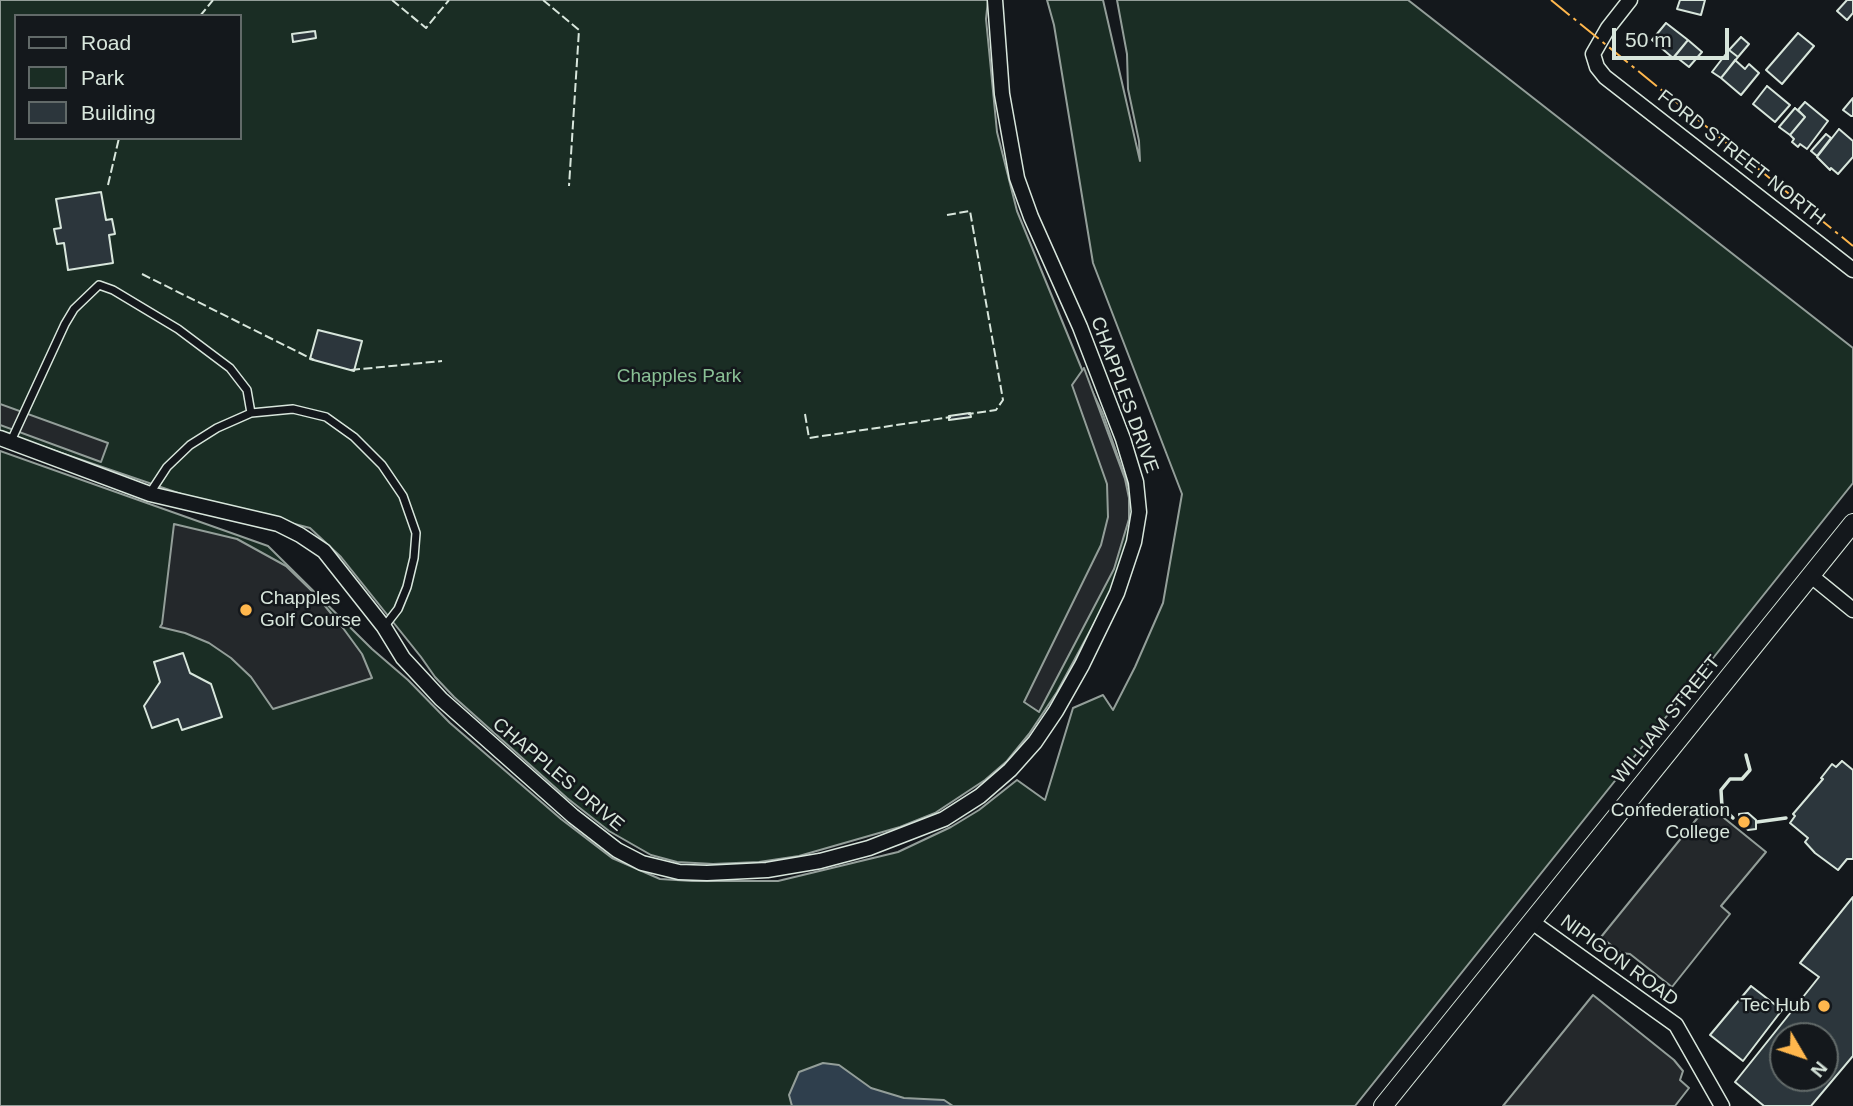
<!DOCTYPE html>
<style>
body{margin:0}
#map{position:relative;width:1853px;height:1106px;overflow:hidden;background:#14181c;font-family:Helvetica,sans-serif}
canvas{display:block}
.legend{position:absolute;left:14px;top:14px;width:228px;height:126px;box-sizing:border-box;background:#14181c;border:2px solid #626a69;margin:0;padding:9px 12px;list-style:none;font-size:21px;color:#d8e6dc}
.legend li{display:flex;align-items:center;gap:14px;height:35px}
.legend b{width:35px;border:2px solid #626a69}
.north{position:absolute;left:1769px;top:1022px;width:70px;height:70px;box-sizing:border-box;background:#14181c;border:2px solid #626a69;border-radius:50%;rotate:129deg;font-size:19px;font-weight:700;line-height:28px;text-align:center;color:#d8e6dc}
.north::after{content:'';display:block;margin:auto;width:24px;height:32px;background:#ffb74d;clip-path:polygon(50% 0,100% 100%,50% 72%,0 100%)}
.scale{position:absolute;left:1612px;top:28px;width:117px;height:32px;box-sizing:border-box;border:4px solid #d8e6dc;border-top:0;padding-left:9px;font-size:21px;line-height:24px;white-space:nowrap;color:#d8e6dc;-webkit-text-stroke:5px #14181c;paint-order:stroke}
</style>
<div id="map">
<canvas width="1853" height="1106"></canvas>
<ul class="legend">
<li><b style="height:9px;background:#14181c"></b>Road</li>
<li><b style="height:19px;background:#1a2d24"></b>Park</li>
<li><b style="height:19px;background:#2c363c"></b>Building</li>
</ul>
<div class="north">N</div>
<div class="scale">50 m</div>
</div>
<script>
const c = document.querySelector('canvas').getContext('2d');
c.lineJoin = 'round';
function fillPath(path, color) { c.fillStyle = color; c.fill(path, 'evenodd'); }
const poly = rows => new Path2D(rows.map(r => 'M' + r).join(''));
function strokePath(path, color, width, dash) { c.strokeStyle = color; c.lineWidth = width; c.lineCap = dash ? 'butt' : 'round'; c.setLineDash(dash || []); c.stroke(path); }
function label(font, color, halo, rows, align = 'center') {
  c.font = font + ' Helvetica,sans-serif'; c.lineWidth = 5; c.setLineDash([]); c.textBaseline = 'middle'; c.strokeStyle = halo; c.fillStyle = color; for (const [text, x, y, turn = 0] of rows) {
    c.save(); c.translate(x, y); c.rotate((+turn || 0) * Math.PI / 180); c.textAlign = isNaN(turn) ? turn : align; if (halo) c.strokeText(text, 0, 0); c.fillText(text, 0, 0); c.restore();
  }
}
const green = poly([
 [0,0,988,0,986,19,997,132,1017,211,1083,372,1103,414,1132,497,1133,518,1123,557,1109,596,1057,692,1029,734,1007,761,985,780,935,813,900,827,799,856,759,862,713,864,677,862,651,855,609,831,567,798,454,697,435,677,421,657,341,557,310,528,184,495,0,432,0,0],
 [16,16,240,16,240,138,16,138,16,16],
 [1047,0,1103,0,1140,161,1139,141,1128,89,1127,54,1117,0,1408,0,1853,348,1853,483,1355,1106,0,1106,0,451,268,546,372,649,408,680,450,723,561,819,612,858,660,879,692,881,778,881,898,852,951,827,979,810,1017,780,1045,800,1073,708,1103,695,1113,710,1135,667,1163,603,1182,494,1093,263,1054,25,1047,0]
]);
fillPath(green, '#1a2d24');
strokePath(green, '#939e99', 2);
const parking = poly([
 [1084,368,1125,479,1129,498,1129,519,1114,569,1039,712,1024,702,1101,545,1108,517,1107,484,1072,385,1084,368],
 [0,404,108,443,101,462,0,425,0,404],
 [174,524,237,539,286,566,316,595,343,628,362,654,372,678,273,709,251,677,231,658,209,643,185,633,160,627,162,624,174,524],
 [1708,805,1766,852,1721,906,1730,914,1672,987,1630,954,1621,953,1601,937,1708,805],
 [1593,995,1674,1060,1683,1071,1680,1080,1689,1088,1675,1106,1503,1106,1593,995]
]);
fillPath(parking, '#24282b');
strokePath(parking, '#939e99', 2);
const water = poly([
 [823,1063,839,1065,871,1088,904,1098,944,1100,953,1106,792,1106,789,1095,799,1072,823,1063]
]);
fillPath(water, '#2f3f4d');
strokePath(water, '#939e99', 2);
const building = poly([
 [1680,0,1705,0,1701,15,1677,9,1680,0],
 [1847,0,1853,0,1853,13,1847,20,1837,11,1847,0],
 [1666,23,1688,40,1673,58,1652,40,1666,23],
 [315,31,316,38,293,42,292,34,315,31],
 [1798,33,1814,46,1782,84,1766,70,1798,33],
 [1741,37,1749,44,1738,57,1729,50,1741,37],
 [1688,40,1702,52,1689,67,1675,56,1688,40],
 [1729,50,1738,57,1721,78,1712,72,1729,50],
 [1735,60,1745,69,1749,64,1759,73,1741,95,1721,78,1735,60],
 [1767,86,1790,105,1775,122,1753,104,1767,86],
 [1853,98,1853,116,1851,116,1843,110,1853,98],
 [1805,102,1828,121,1807,149,1800,144,1798,147,1792,142,1794,139,1790,135,1805,117,1798,110,1805,102],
 [1795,108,1805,117,1790,135,1779,127,1795,108],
 [1839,129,1853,141,1853,157,1838,174,1831,168,1830,170,1817,157,1839,129],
 [1826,134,1831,138,1817,156,1811,151,1826,134],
 [101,192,106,220,112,219,115,234,109,235,113,263,68,270,64,243,57,244,54,229,61,228,56,199,101,192],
 [318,330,362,341,354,371,310,359,318,330],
 [970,413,971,417,949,420,949,416,970,413],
 [183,653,190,673,211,684,222,717,182,730,178,719,152,728,144,706,160,682,154,662,183,653],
 [1842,761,1853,770,1853,859,1847,859,1838,870,1815,853,1805,842,1808,838,1790,823,1795,816,1793,814,1823,779,1821,778,1832,764,1836,767,1842,761],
 [1748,813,1756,820,1756,829,1748,830,1740,824,1739,814,1748,813],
 [1853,897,1853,1056,1811,1106,1764,1106,1735,1082,1819,977,1800,963,1853,897],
 [1783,1036,1825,1036,1825,1078,1783,1078,1783,1036],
 [1751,986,1782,1010,1743,1061,1710,1035,1751,986]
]);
fillPath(building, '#2c363c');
strokePath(building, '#d8e6dc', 2);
const service = poly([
 [11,441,65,324,74,309,99,285,113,290,178,329,230,368,247,390,251,413],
 [150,493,167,467,190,445,217,428,251,413,293,409,326,417,354,437,382,465,403,496,416,533,414,558,407,587,398,609,384,627]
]);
const minor = poly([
 [1630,0,1608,28,1593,54,1597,67,1605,77,1853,270],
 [0,438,150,494,278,524,300,535,324,551,384,627,403,658,441,699,573,816,617,850,642,863,679,872,707,873,767,870,820,861,869,848,944,819,980,796,1010,770,1035,742,1056,711,1082,665,1117,593,1134,542,1139,512,1136,482,1123,439,1080,327,1031,217,1017,178,1002,94,995,0],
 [1810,575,1853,610],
 [1532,922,1676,1025,1722,1106]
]);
const tertiary = poly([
 [1383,1106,1853,523]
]);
strokePath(service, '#d8e6dc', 10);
strokePath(minor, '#d8e6dc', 17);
strokePath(tertiary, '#d8e6dc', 20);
strokePath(service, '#14181c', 7);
strokePath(minor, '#14181c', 14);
strokePath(tertiary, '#14181c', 18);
strokePath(poly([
 [392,0,426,28,449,0],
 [543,0,579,30,569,186],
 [200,16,213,0],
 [108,185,119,138],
 [947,215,970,211,1003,400,996,410,968,414],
 [142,274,314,360],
 [351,370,442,361],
 [805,414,809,438,951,417]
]), '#d8e6dc', 2, [9, 3.5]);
strokePath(poly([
 [1733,818,1722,807,1721,790,1730,779,1742,779,1750,770,1746,755],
 [1757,822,1786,818]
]), '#d8e6dc', 3.5);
strokePath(poly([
 [1551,0,1853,246]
]), '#ffb74d', 2, [24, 5, 3.5, 5]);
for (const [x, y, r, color] of [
 [246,610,7,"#ffb74d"],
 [1744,822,7,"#ffb74d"],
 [1824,1006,7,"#ffb74d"]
]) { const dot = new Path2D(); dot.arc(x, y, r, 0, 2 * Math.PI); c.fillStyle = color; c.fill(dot); strokePath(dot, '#14181c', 2.5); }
label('19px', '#d8e6dc', '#14181c', [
 ["FORD STREET NORTH",1741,158,38],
 ["CHAPPLES DRIVE",1124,395,70],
 ["WILLIAM STREET",1667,720,-51],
 ["CHAPPLES DRIVE",558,775,40],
 ["NIPIGON ROAD",1619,961,36]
]);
label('19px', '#8ac095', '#14181c', [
 ["Chapples Park",679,377]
]);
label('19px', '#d8e6dc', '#14181c', [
 ["Chapples",260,599,"left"],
 ["Golf Course",260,621,"left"],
 ["Confederation",1730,811],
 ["College",1730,833],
 ["Tec Hub",1810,1006]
], 'right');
</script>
